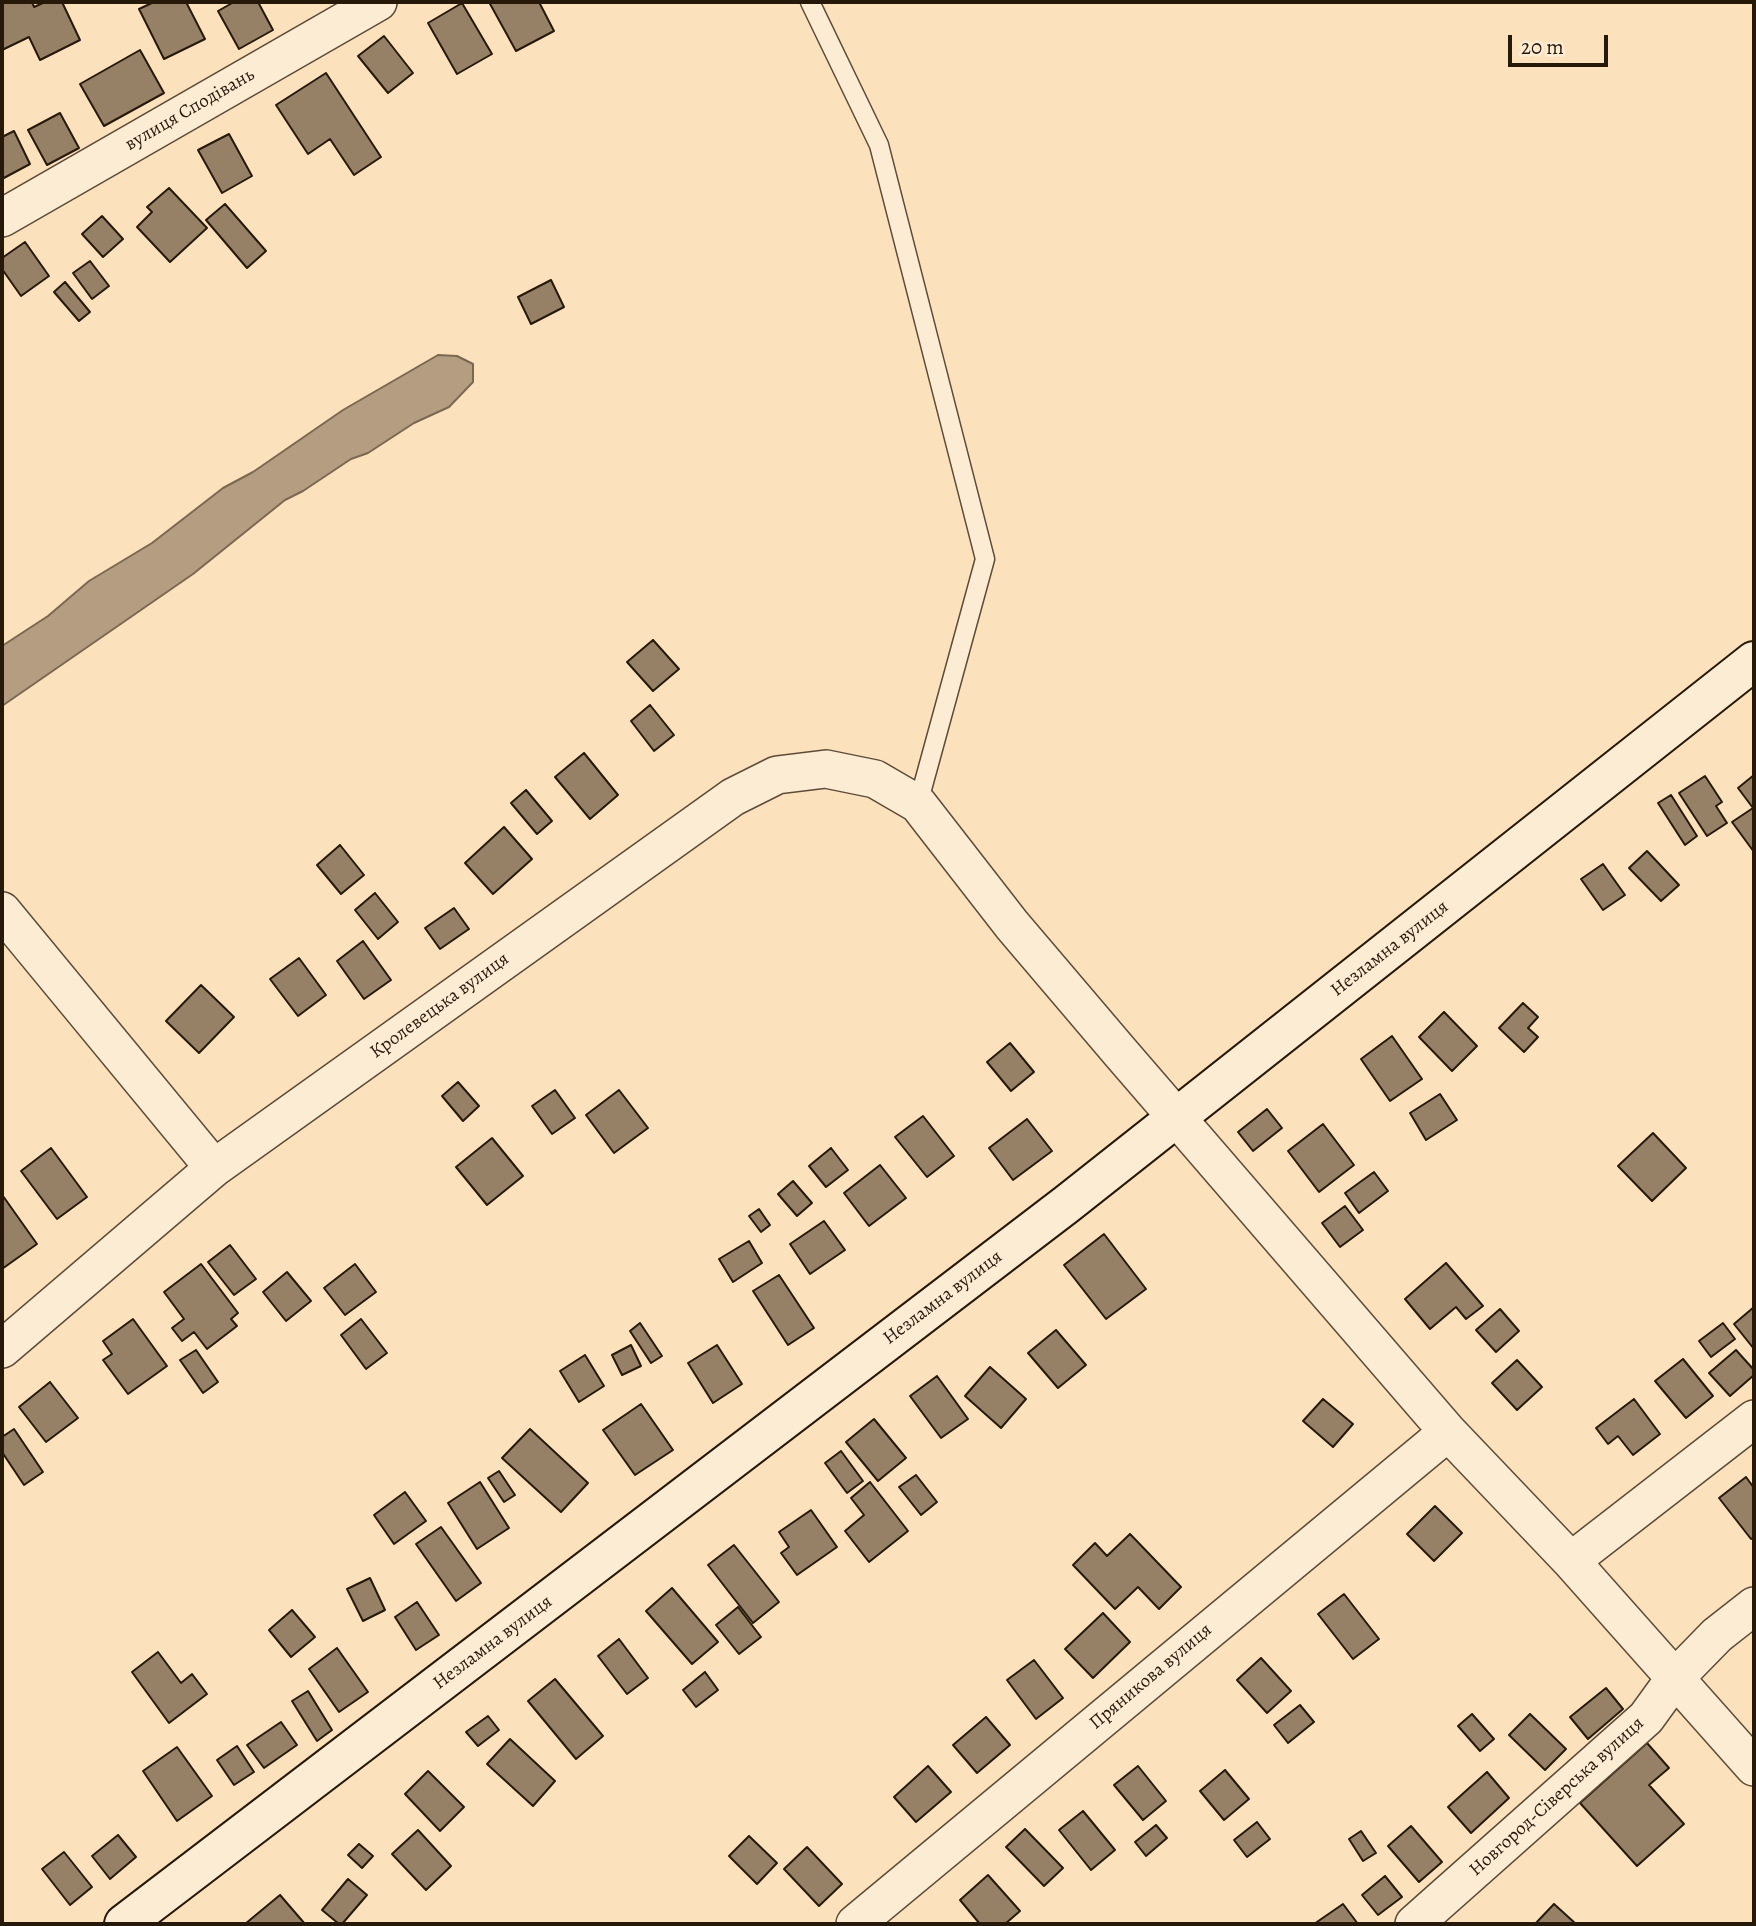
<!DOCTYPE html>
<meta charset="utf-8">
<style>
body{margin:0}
#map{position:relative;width:1756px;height:1926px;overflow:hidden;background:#fce1bd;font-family:Alegreya,serif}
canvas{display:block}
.frame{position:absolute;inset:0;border:4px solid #27190a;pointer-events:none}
.scale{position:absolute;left:1508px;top:35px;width:100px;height:32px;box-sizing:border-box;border:4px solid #27190a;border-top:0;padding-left:9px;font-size:21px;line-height:24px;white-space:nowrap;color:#27190a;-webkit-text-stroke:5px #fdecd4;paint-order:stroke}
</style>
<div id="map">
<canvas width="1756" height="1926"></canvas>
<div class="frame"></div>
<div class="scale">20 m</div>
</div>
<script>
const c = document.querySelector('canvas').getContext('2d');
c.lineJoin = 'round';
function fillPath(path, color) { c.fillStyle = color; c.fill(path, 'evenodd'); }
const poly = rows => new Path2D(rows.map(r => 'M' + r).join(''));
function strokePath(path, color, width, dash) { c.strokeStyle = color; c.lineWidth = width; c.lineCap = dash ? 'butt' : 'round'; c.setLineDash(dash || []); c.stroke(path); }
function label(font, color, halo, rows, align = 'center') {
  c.font = font + ' Alegreya,serif'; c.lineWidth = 6; c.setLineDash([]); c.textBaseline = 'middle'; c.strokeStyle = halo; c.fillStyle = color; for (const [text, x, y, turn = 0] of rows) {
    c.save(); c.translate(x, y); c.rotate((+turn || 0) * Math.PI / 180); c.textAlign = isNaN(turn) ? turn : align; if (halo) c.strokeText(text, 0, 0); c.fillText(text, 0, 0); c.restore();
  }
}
const water = poly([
 [438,355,457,356,473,364,473,382,449,407,414,423,368,453,351,459,303,491,285,500,193,574,2,706,2,646,48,616,89,581,152,543,223,488,253,472,343,410,438,355]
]);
fillPath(water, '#b49d80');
strokePath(water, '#7c6851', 2);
const building = poly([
 [2,2,32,2,34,7,45,2,62,2,80,40,40,60,29,37,2,50,2,2],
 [154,2,186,2,205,39,164,59,139,9,154,2],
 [234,2,258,2,273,30,239,49,218,11,234,2],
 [489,2,539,2,554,31,516,51,489,2],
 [462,3,492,54,457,74,428,23,462,3],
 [384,36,413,73,388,93,358,56,384,36],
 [140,50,164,93,104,126,80,84,140,50],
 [326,73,381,157,354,175,330,139,308,154,276,105,326,73],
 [60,113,79,148,47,165,28,130,60,113],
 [14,131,30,164,2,179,2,137,14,131],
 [229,134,252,176,222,193,198,150,229,134],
 [169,188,207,228,170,262,137,227,152,212,147,207,169,188],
 [225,204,266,251,247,268,206,220,225,204],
 [102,216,123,239,103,257,82,234,102,216],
 [25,242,49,276,21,296,2,269,2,258,25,242],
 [90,261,109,286,92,299,73,273,90,261],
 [551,280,564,307,531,324,518,297,551,280],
 [65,282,90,312,79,321,54,292,65,282],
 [653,640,679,669,653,691,627,662,653,640],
 [650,705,674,735,654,751,631,721,650,705],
 [584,753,618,795,590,819,555,777,584,753],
 [1754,775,1754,852,1732,822,1753,808,1738,788,1754,775],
 [1705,776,1722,802,1716,806,1727,823,1707,836,1679,793,1705,776],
 [526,790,552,821,537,834,511,803,526,790],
 [1671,795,1697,836,1685,845,1658,803,1671,795],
 [504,827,532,859,493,894,465,863,504,827],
 [340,845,364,875,341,894,317,865,340,845],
 [1647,851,1679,885,1661,901,1629,868,1647,851],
 [1603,864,1625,895,1603,910,1581,879,1603,864],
 [375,893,398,922,378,939,355,910,375,893],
 [454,908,469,929,440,949,425,928,454,908],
 [363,941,391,980,364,999,337,961,363,941],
 [299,958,326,995,298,1016,270,979,299,958],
 [201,985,234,1017,199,1053,166,1021,201,985],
 [1523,1003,1538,1017,1528,1028,1538,1037,1524,1052,1499,1028,1523,1003],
 [1444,1012,1477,1046,1452,1071,1419,1037,1444,1012],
 [1392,1036,1422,1079,1390,1101,1361,1059,1392,1036],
 [1010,1043,1034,1072,1011,1091,987,1062,1010,1043],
 [458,1082,479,1106,463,1121,442,1096,458,1082],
 [555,1090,575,1118,552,1134,532,1106,555,1090],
 [619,1090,648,1128,614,1153,586,1115,619,1090],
 [1440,1094,1457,1120,1426,1140,1410,1113,1440,1094],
 [1267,1109,1282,1128,1253,1151,1238,1132,1267,1109],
 [923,1116,954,1156,927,1177,895,1137,923,1116],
 [1027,1119,1052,1151,1013,1180,989,1148,1027,1119],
 [1323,1124,1354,1165,1319,1192,1288,1151,1323,1124],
 [1653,1133,1686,1168,1652,1201,1618,1166,1653,1133],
 [492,1138,523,1176,487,1205,456,1167,492,1138],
 [51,1148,87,1197,57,1219,21,1171,51,1148],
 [831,1148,848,1170,826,1187,809,1166,831,1148],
 [880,1165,906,1198,869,1226,844,1193,880,1165],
 [1374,1172,1388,1191,1359,1213,1345,1193,1374,1172],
 [793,1181,812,1203,797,1216,778,1194,793,1181],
 [3,1196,37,1244,2,1269,2,1197,3,1196],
 [1345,1206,1363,1230,1340,1247,1322,1223,1345,1206],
 [759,1209,770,1225,761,1232,749,1216,759,1209],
 [824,1221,845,1250,810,1274,790,1244,824,1221],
 [1104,1234,1146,1289,1106,1319,1064,1265,1104,1234],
 [749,1241,762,1263,733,1282,719,1259,749,1241],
 [230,1245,256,1279,234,1295,208,1262,230,1245],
 [1446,1263,1483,1306,1466,1319,1456,1307,1430,1329,1405,1299,1446,1263],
 [201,1264,238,1313,231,1319,237,1326,207,1349,194,1332,182,1341,172,1328,184,1319,164,1292,201,1264],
 [355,1264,376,1292,345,1315,324,1288,355,1264],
 [287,1272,311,1301,286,1321,263,1292,287,1272],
 [779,1275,814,1328,788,1345,753,1291,779,1275],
 [1754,1307,1754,1349,1734,1324,1754,1307],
 [1500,1309,1519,1331,1496,1352,1476,1330,1500,1309],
 [133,1319,167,1366,128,1394,103,1360,112,1354,103,1341,133,1319],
 [361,1319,387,1353,366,1369,341,1335,361,1319],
 [640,1323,662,1356,651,1363,630,1331,640,1323],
 [1723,1323,1735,1339,1711,1357,1699,1341,1723,1323],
 [1056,1330,1086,1365,1058,1388,1028,1353,1056,1330],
 [631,1345,641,1366,622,1375,612,1355,631,1345],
 [717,1345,742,1384,713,1403,688,1363,717,1345],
 [196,1350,218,1382,203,1393,180,1360,196,1350],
 [1736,1350,1754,1370,1754,1375,1730,1396,1709,1373,1736,1350],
 [585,1355,604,1386,579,1402,560,1371,585,1355],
 [1683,1359,1713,1396,1686,1418,1655,1381,1683,1359],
 [1517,1360,1542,1387,1517,1410,1492,1383,1517,1360],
 [990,1367,1026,1399,1001,1428,965,1396,990,1367],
 [937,1376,968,1419,941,1438,910,1396,937,1376],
 [50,1382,78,1418,46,1442,19,1407,50,1382],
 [1323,1399,1353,1424,1333,1447,1303,1421,1323,1399],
 [1634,1399,1660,1434,1633,1455,1618,1436,1608,1444,1596,1428,1634,1399],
 [641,1404,673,1450,635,1475,603,1430,641,1404],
 [874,1419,906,1458,878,1481,846,1442,874,1419],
 [14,1429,43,1472,24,1485,2,1452,2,1437,14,1429],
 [530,1429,588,1483,561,1512,502,1458,530,1429],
 [841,1451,863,1481,847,1493,825,1463,841,1451],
 [499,1471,515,1495,504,1502,488,1478,499,1471],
 [916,1475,937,1502,921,1515,899,1487,916,1475],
 [1746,1477,1754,1488,1754,1537,1751,1539,1719,1498,1746,1477],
 [480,1482,509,1528,477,1549,448,1503,480,1482],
 [870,1482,908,1531,869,1562,845,1531,864,1515,851,1498,870,1482],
 [405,1492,426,1521,394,1544,374,1515,405,1492],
 [1435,1506,1462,1533,1434,1561,1407,1534,1435,1506],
 [811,1510,837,1547,797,1575,781,1553,789,1547,779,1532,811,1510],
 [441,1527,481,1583,456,1601,416,1544,441,1527],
 [1130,1534,1181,1587,1159,1609,1138,1587,1115,1609,1073,1565,1095,1543,1107,1556,1130,1534],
 [734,1545,779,1602,753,1623,708,1565,734,1545],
 [370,1578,385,1610,363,1621,347,1589,370,1578],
 [672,1588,718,1642,692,1664,646,1611,672,1588],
 [1344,1594,1379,1639,1353,1659,1318,1614,1344,1594],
 [417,1602,439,1635,416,1650,395,1617,417,1602],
 [738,1607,761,1637,739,1654,716,1625,738,1607],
 [292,1610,315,1637,291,1657,269,1630,292,1610],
 [1103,1613,1130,1642,1093,1678,1065,1649,1103,1613],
 [619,1639,648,1678,627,1694,598,1656,619,1639],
 [337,1648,368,1692,339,1712,309,1669,337,1648],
 [158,1652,181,1683,192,1674,207,1694,169,1723,132,1672,158,1652],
 [1261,1658,1291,1691,1267,1713,1237,1680,1261,1658],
 [1034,1660,1063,1698,1036,1719,1007,1680,1034,1660],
 [705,1672,718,1690,696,1707,683,1690,705,1672],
 [555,1679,603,1736,576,1759,528,1701,555,1679],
 [1606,1688,1623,1709,1588,1739,1570,1717,1606,1688],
 [308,1691,332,1730,317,1741,292,1701,308,1691],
 [1300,1705,1314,1722,1288,1743,1274,1725,1300,1705],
 [1472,1714,1494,1739,1480,1751,1458,1726,1472,1714],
 [1530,1714,1566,1749,1545,1770,1509,1735,1530,1714],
 [488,1716,499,1730,478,1746,466,1732,488,1716],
 [986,1717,1010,1745,977,1773,953,1745,986,1717],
 [281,1722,297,1745,264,1768,247,1745,281,1722],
 [510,1739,555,1781,533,1806,487,1764,510,1739],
 [1647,1743,1669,1768,1649,1785,1684,1824,1637,1866,1580,1803,1647,1743],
 [237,1746,254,1772,234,1785,217,1760,237,1746],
 [177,1747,212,1796,177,1821,143,1771,177,1747],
 [928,1766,951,1792,916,1822,894,1797,928,1766],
 [1138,1766,1166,1801,1143,1820,1114,1785,1138,1766],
 [1225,1770,1249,1799,1224,1820,1200,1791,1225,1770],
 [428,1771,464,1807,440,1831,405,1794,428,1771],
 [1487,1772,1509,1798,1471,1833,1448,1807,1487,1772],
 [1083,1811,1115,1850,1091,1870,1059,1830,1083,1811],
 [1257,1822,1270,1839,1247,1857,1234,1840,1257,1822],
 [1156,1825,1167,1838,1146,1856,1135,1842,1156,1825],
 [1411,1826,1442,1862,1419,1882,1388,1846,1411,1826],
 [1025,1829,1063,1868,1044,1886,1006,1847,1025,1829],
 [418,1830,451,1866,426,1890,392,1854,418,1830],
 [1361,1831,1376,1853,1363,1861,1349,1839,1361,1831],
 [118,1835,136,1857,110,1879,92,1856,118,1835],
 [749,1836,777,1863,757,1884,729,1856,749,1836],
 [359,1844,373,1856,362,1868,348,1855,359,1844],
 [807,1847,842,1884,819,1906,784,1869,807,1847],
 [64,1852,92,1887,70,1905,42,1869,64,1852],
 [988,1875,1020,1911,1005,1924,980,1924,960,1900,988,1875],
 [1385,1876,1402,1897,1378,1915,1362,1895,1385,1876],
 [348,1879,367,1895,342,1924,339,1924,322,1910,348,1879],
 [280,1895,305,1924,245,1924,280,1895],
 [1343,1904,1358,1924,1314,1924,1343,1904],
 [1554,1904,1576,1924,1535,1924,1554,1904]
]);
fillPath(building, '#968167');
strokePath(building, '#27190a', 2);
const lane = poly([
 [810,2,879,145,985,559,918,804]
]);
const street = poly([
 [2,218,378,2],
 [2,911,214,1168],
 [2,1349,214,1168,733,797,777,775,826,769,875,779,918,804,1012,925,1120,1052,1448,1432,1571,1561,1754,1767],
 [1571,1561,1754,1419],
 [855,1924,1448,1432],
 [1414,1924,1646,1718,1675,1678,1717,1635,1754,1606]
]);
const secondary = poly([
 [124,1924,1067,1204,1754,661]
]);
strokePath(lane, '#5c4b37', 21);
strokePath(street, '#5c4b37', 40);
strokePath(secondary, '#27190a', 42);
strokePath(lane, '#fdecd4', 18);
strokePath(street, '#fdecd4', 37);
strokePath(secondary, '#fdecd4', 38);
label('19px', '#27190a', '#fdecd4', [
 ["вулиця Сподівань",190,110,-30],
 ["Незламна вулиця",1390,949,-38],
 ["Кролевецька вулиця",440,1006,-36],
 ["Незламна вулиця",943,1298,-37],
 ["Незламна вулиця",493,1643,-37],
 ["Пряникова вулиця",1151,1677,-40],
 ["Новгород-Сіверська вулиця",1557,1797,-42]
]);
</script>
